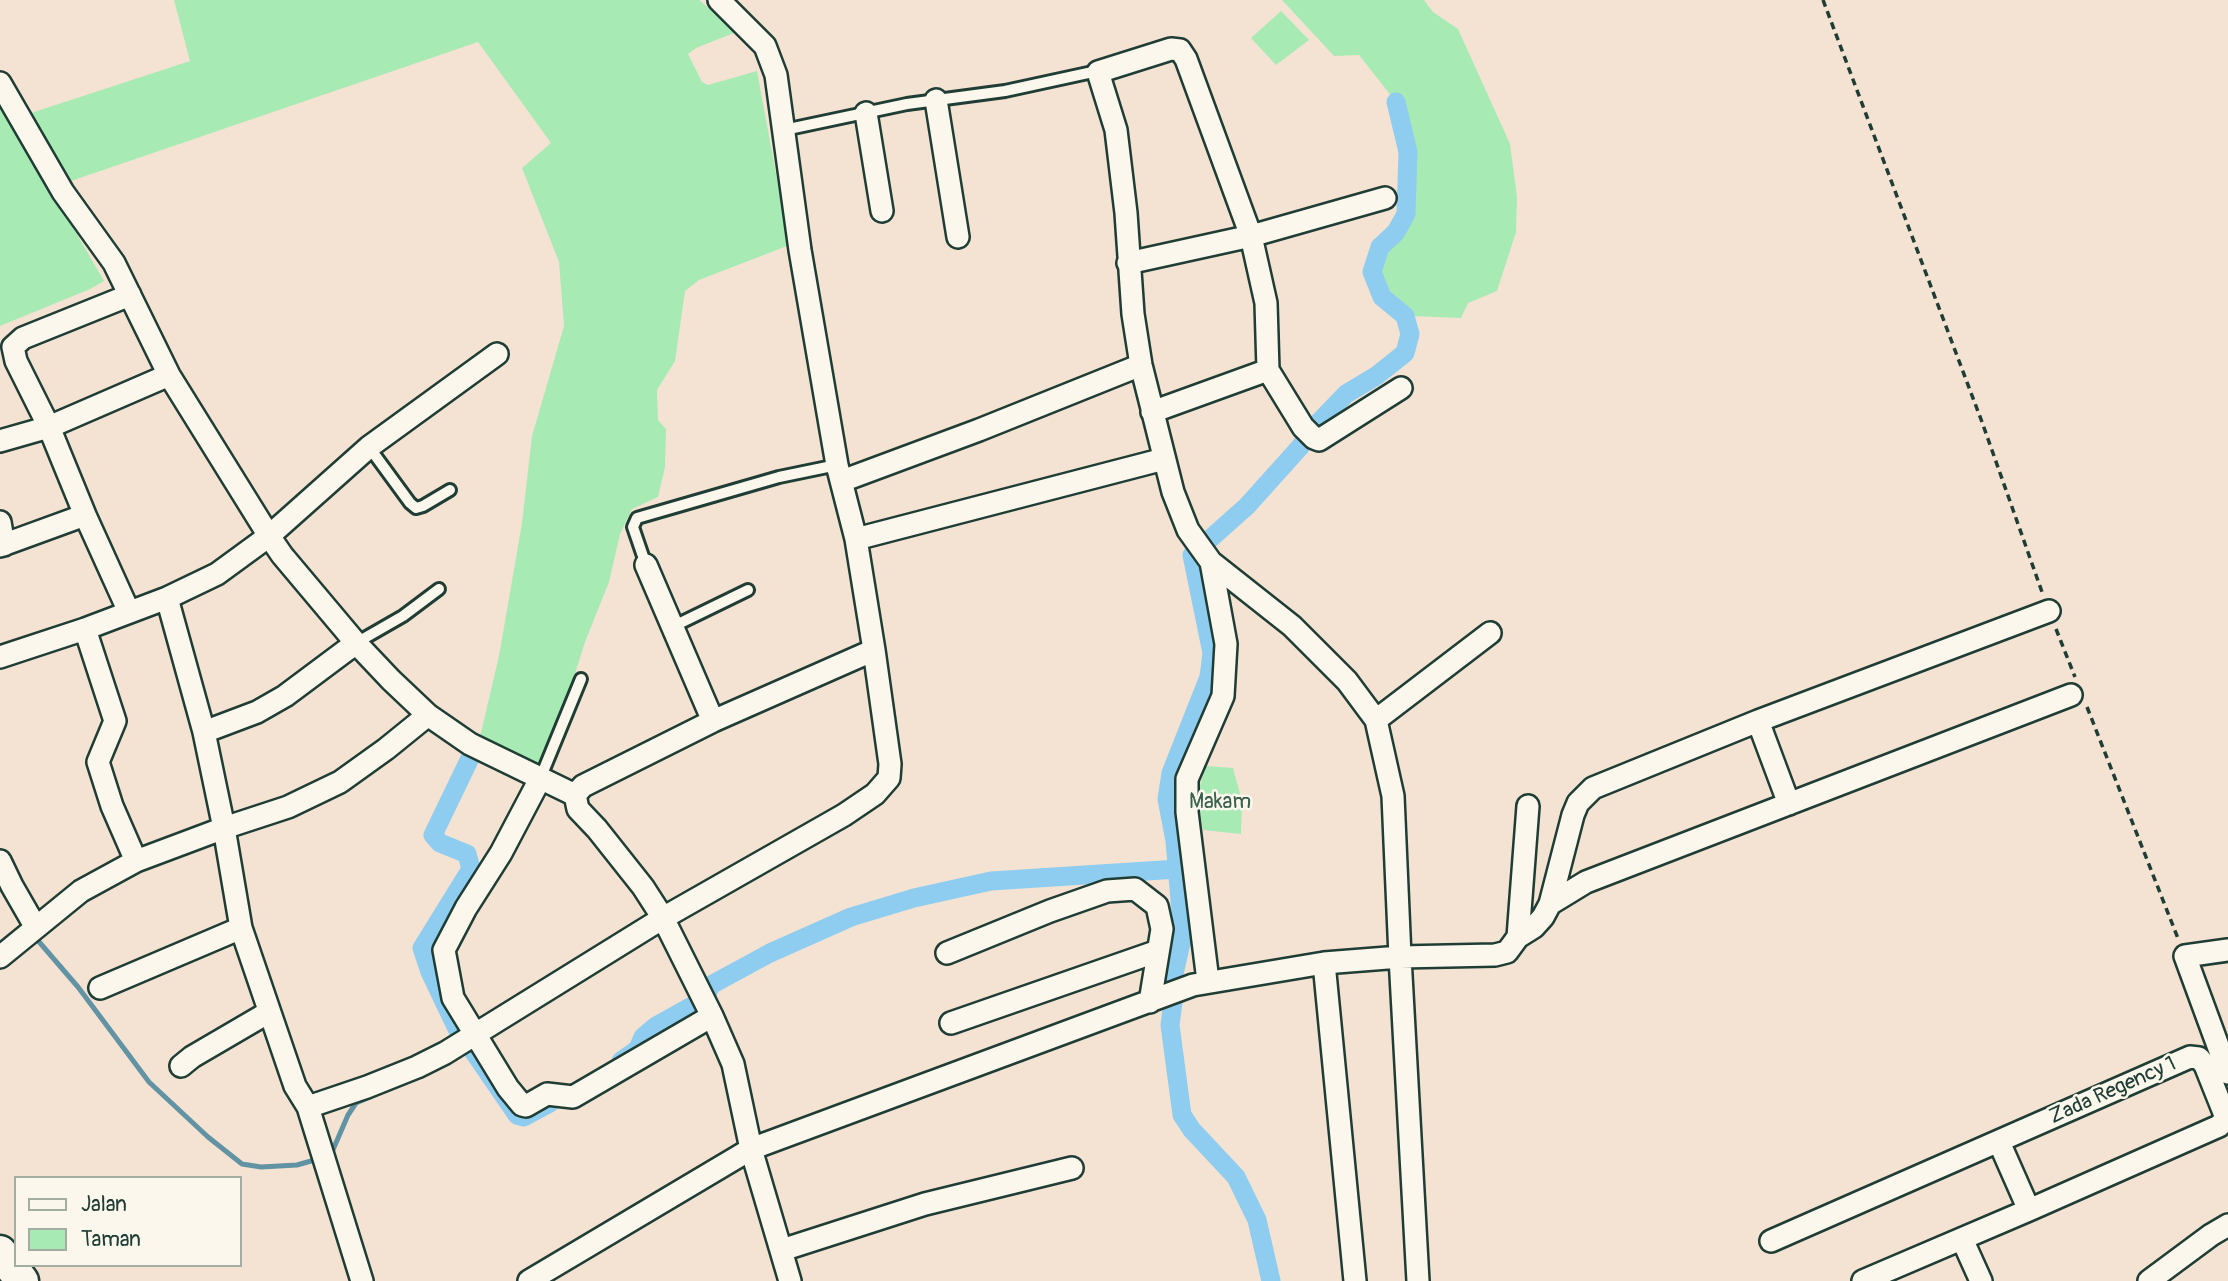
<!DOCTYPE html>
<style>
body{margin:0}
#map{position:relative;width:2228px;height:1281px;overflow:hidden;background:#f4e3d2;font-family:Pangolin,sans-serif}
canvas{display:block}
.legend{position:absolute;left:14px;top:1176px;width:228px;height:91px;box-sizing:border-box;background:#fbf7ec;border:2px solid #a3ada2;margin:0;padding:9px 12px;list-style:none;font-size:21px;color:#1f3d34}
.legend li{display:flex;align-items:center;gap:14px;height:35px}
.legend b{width:35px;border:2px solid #a3ada2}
</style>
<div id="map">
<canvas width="2228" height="1281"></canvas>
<ul class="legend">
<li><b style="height:9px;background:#fbf7ec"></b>Jalan</li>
<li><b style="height:19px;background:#a8eab4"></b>Taman</li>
</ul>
</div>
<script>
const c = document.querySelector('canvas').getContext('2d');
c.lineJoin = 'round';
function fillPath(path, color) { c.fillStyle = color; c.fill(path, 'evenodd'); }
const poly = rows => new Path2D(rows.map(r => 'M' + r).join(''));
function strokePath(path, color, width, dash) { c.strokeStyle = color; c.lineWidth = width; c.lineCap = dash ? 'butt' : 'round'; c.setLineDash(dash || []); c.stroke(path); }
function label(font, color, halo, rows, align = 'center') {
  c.font = font + ' Pangolin,sans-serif'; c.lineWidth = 5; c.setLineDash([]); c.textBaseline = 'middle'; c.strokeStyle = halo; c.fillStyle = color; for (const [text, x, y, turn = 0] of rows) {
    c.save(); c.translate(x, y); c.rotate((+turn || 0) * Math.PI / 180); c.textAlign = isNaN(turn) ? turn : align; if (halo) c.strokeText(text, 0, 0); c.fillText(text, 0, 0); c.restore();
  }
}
fillPath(poly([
 [174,0,699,0,729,25,734,33,696,48,688,54,702,82,708,85,757,71,788,239,787,246,699,280,685,291,675,361,657,390,658,420,666,429,665,467,658,497,632,509,620,534,609,582,585,642,567,699,543,759,538,766,479,741,499,656,522,523,532,436,564,326,559,262,522,168,551,143,478,42,68,182,28,114,190,61],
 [1282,0,1424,0,1433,12,1458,29,1510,144,1517,197,1516,232,1497,291,1468,303,1461,318,1411,316,1386,293,1379,270,1390,248,1405,235,1412,214,1414,152,1401,101,1396,102,1359,55,1334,56],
 [1281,11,1309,40,1276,65,1251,38],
 [0,101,104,281,90,289,0,326],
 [1206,766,1233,768,1242,801,1241,834,1203,830,1197,795]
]), '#a8eab4');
strokePath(poly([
 [34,936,78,987,149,1082,208,1137,242,1164,261,1167,297,1165,311,1161],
 [332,1152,348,1115,356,1103,370,1097]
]), '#6293a5', 5);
strokePath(poly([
 [707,994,711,985,770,953,851,917,914,898,991,881,1178,869],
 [459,1033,430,972,422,948,471,869,467,854,440,843,433,835,472,754],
 [469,1045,517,1115,524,1117,550,1103],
 [621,1061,638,1049,643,1037,656,1026,692,1006],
 [1271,1281,1257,1220,1236,1177,1192,1130,1182,1115,1170,1025,1173,1002,1174,974,1181,943,1181,912,1175,841,1167,799,1171,773,1209,677,1212,653,1192,555,1247,506,1300,447,1318,423,1346,394,1376,376,1405,353,1410,334,1405,316,1382,297,1372,272,1380,247,1396,232,1406,214,1408,152,1396,102]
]), '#8fcdf0', 19);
const lane = poly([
 [784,130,907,104,1005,91,1088,73,1098,72],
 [369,447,410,503,416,508,423,506,450,490],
 [646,565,633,527,637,518,779,477,837,465],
 [672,627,748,590],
 [356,643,403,616,439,589],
 [540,779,581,679]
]);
const street = poly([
 [0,83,63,192,114,263,169,375,269,536,282,555,356,643,391,680,428,715,470,744,575,795],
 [936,100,958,237],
 [866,113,882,211],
 [1128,263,1251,236,1385,198],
 [1401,388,1319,440,1314,438,1303,427,1268,370,1266,303,1251,236,1186,59,1180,50,1171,49,1098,72,1116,130,1126,213,1133,314,1141,365,1173,492,1188,530,1211,562,1292,626,1347,681,1376,720,1393,796,1400,957,1495,955,1507,952,1518,937,1528,806],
 [1152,412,1268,370],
 [0,441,49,427,169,375],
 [842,481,979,430,1141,365],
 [85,515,49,427,16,361,13,347,23,338,130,295],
 [0,522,4,545],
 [856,539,1164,459],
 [0,546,85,515,129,612],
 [646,565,713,721],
 [167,598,204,732,224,828,241,928,295,1086,308,1107,362,1281],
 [85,629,115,721,98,762,112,806,136,861],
 [0,657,85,629,167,598,217,574,269,536,369,447,497,354],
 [1376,720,1490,633],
 [1758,721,1789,804],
 [204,732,257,712,285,696,356,643],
 [540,779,501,853,466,908,444,950,453,998,508,1088,522,1105,526,1106,547,1094,573,1097,712,1016],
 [0,861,12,886,35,926],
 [1550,904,1573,815,1578,803,1593,788,1758,721,2049,611],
 [1518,937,1534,927,1543,917,1550,904,1586,882,2071,695],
 [2228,950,2185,956,2228,1073],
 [947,953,1050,911,1107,891,1135,889,1157,906,1162,929,1150,1002],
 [0,957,81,891,136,861,224,828,288,807,340,782,386,749,428,715],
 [1324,963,1355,1281],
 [1208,981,1187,812,1187,779,1223,696,1226,644,1211,562],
 [100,988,241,928],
 [951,1023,1158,951],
 [181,1066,192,1057,269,1012],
 [308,1107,367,1087,417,1067,445,1053,663,918,844,815,875,794,889,778,890,764,874,650,856,539,837,465,800,250,776,75,765,46,719,0],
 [1999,1142,2029,1210],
 [1962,1239,1981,1281],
 [1771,1241,2190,1057,2199,1058,2205,1065,2225,1115,2224,1121,2219,1126,2029,1210,1863,1281],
 [782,1250,925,1204,1072,1168],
 [529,1281,751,1149,1193,985,1324,963,1400,957,1418,1281],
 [790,1281,751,1149,733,1064,712,1016,663,918,643,887,597,829,578,809,575,795,583,786,713,721,874,650],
 [2149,1281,2211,1235,2228,1225]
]);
const secondary = poly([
 [0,1252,22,1281]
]);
strokePath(lane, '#1f3d34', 16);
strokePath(street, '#1f3d34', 26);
strokePath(secondary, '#1f3d34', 37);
strokePath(poly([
 [1823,0,1982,422,2042,592],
 [2056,629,2075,677],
 [2087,707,2179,941]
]), '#1f3d34', 3.5, [7, 5]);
strokePath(lane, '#fbf7ec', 10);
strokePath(street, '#fbf7ec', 21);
strokePath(secondary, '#fbf7ec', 32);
label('21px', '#3a604e', '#fbf7ec', [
 ["Makam",1220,803]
]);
label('21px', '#1f3d34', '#fbf7ec', [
 ["Zada Regency 1",2113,1091,-24]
]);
</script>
